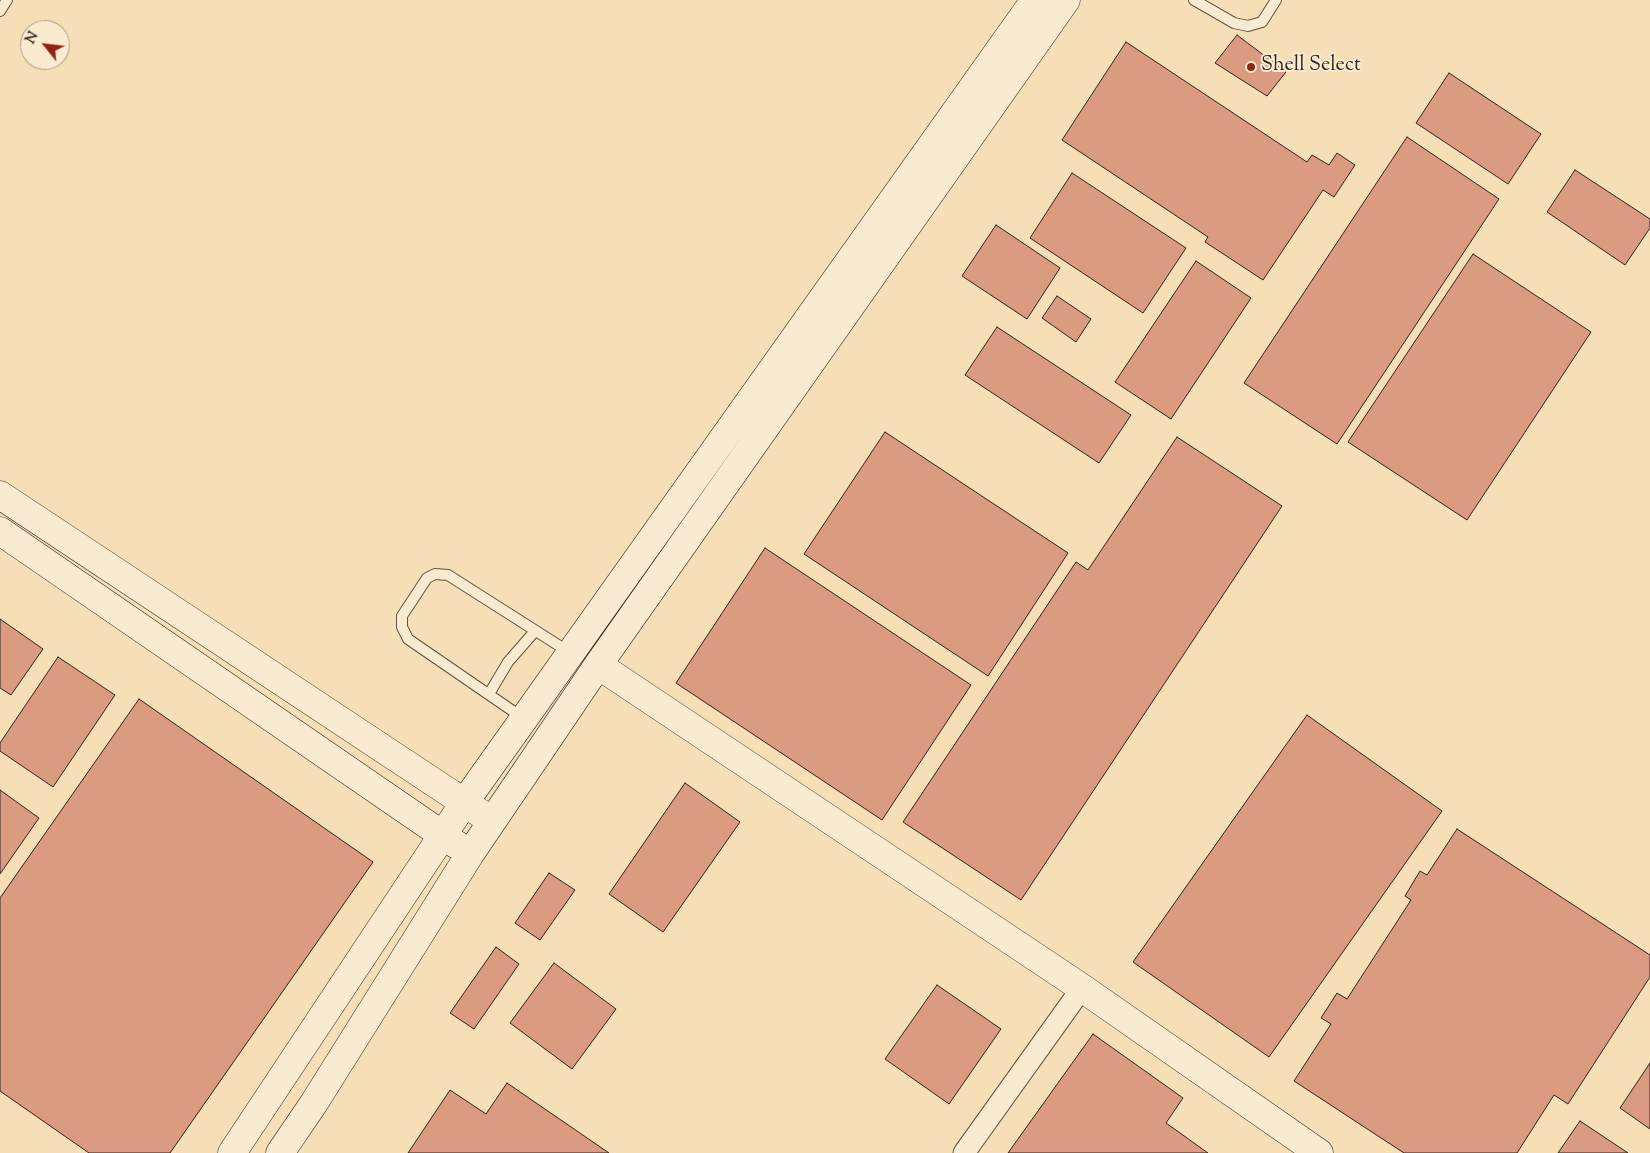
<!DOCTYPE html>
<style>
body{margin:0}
#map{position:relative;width:1650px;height:1153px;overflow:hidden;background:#f6dfb6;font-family:"Sorts Mill Goudy",serif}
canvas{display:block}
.north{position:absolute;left:20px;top:20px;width:50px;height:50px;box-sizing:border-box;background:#f9ead0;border:1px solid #a89a89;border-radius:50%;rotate:299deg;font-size:14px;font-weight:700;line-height:20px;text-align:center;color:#2f231f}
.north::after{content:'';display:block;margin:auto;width:18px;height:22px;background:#8f2418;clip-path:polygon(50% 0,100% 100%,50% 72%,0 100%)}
</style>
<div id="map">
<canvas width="1650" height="1153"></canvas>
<div class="north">N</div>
</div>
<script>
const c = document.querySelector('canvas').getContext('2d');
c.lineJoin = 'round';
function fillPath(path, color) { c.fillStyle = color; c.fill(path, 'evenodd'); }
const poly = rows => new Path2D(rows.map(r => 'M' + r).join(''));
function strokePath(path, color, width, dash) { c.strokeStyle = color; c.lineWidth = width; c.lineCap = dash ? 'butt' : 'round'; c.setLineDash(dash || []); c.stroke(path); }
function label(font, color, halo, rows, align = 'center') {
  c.font = font + ' "Sorts Mill Goudy",serif'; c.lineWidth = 4; c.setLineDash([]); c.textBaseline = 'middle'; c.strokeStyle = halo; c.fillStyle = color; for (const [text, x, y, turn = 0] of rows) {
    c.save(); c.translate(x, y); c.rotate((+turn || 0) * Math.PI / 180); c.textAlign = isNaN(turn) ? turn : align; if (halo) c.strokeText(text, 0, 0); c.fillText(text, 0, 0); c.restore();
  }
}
const building = poly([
 [1237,35,1286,72,1267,96,1215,63,1237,35],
 [1126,42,1307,162,1312,155,1329,165,1337,153,1355,165,1334,197,1323,190,1263,280,1205,242,1208,237,1062,140,1126,42],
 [1449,73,1541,134,1508,184,1416,123,1449,73],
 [1407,137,1499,199,1337,444,1244,383,1407,137],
 [1575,170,1650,219,1650,228,1625,265,1547,212,1575,170],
 [1072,173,1186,248,1143,313,1030,238,1072,173],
 [996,225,1060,268,1027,319,962,276,996,225],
 [1473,254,1591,332,1467,520,1348,442,1473,254],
 [1196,261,1251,298,1171,419,1115,382,1196,261],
 [1057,296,1091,319,1076,342,1042,318,1057,296],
 [997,327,1131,415,1099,463,965,375,997,327],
 [885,432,1068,553,988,676,804,554,885,432],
 [1177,437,1282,506,1021,900,903,822,1076,562,1088,570,1177,437],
 [765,548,971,685,882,820,676,683,765,548],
 [0,619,43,649,11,695,0,688,0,619],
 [58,657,115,695,53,787,0,751,0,743,58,657],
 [139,699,373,862,170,1153,89,1153,0,1091,0,898,139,699],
 [1307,715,1442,811,1269,1057,1133,962,1307,715],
 [685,783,740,822,663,932,609,894,685,783],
 [0,790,39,818,0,874,0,790],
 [1457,829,1650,955,1650,977,1568,1104,1554,1095,1517,1153,1404,1153,1294,1081,1331,1024,1321,1018,1337,993,1347,999,1411,900,1405,896,1420,871,1427,875,1457,829],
 [549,873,575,890,540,940,515,923,549,873],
 [496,947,519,964,474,1029,450,1013,496,947],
 [554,963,616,1009,572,1069,510,1023,554,963],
 [937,985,1001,1029,949,1104,885,1059,937,985],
 [1093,1034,1183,1098,1166,1123,1208,1153,1008,1153,1093,1034],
 [1650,1063,1650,1129,1620,1108,1650,1063],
 [507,1083,609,1153,408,1153,450,1090,486,1114,507,1083],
 [1580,1121,1628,1153,1558,1153,1580,1121]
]);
fillPath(building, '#db9b80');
strokePath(building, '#2f231f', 1);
const lane = poly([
 [1194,0,1234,23,1248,26,1262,22,1276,0],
 [0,11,7,0],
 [489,694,508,662,535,631],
 [523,718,408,639,402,627,402,616,427,578,435,574,448,575,569,652]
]);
const street = poly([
 [964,1153,1082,988]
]);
const secondary = poly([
 [0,495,480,813],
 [0,531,457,845],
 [598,665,1082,988,1319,1153],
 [232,1153,464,803,1035,0],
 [280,1153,314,1103,470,854,598,665,1066,0]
]);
strokePath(lane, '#615245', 12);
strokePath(street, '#615245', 23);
strokePath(secondary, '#2f231f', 29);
strokePath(lane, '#f9ead0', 10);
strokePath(street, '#f9ead0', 21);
strokePath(secondary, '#f9ead0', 28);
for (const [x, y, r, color] of [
 [1251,67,5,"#8f2418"]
]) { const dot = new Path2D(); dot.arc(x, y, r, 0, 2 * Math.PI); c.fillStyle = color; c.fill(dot); strokePath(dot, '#f9ead0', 2); }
label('20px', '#2f231f', '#f9ead0', [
 ["Shell Select",1261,67]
], 'left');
</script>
